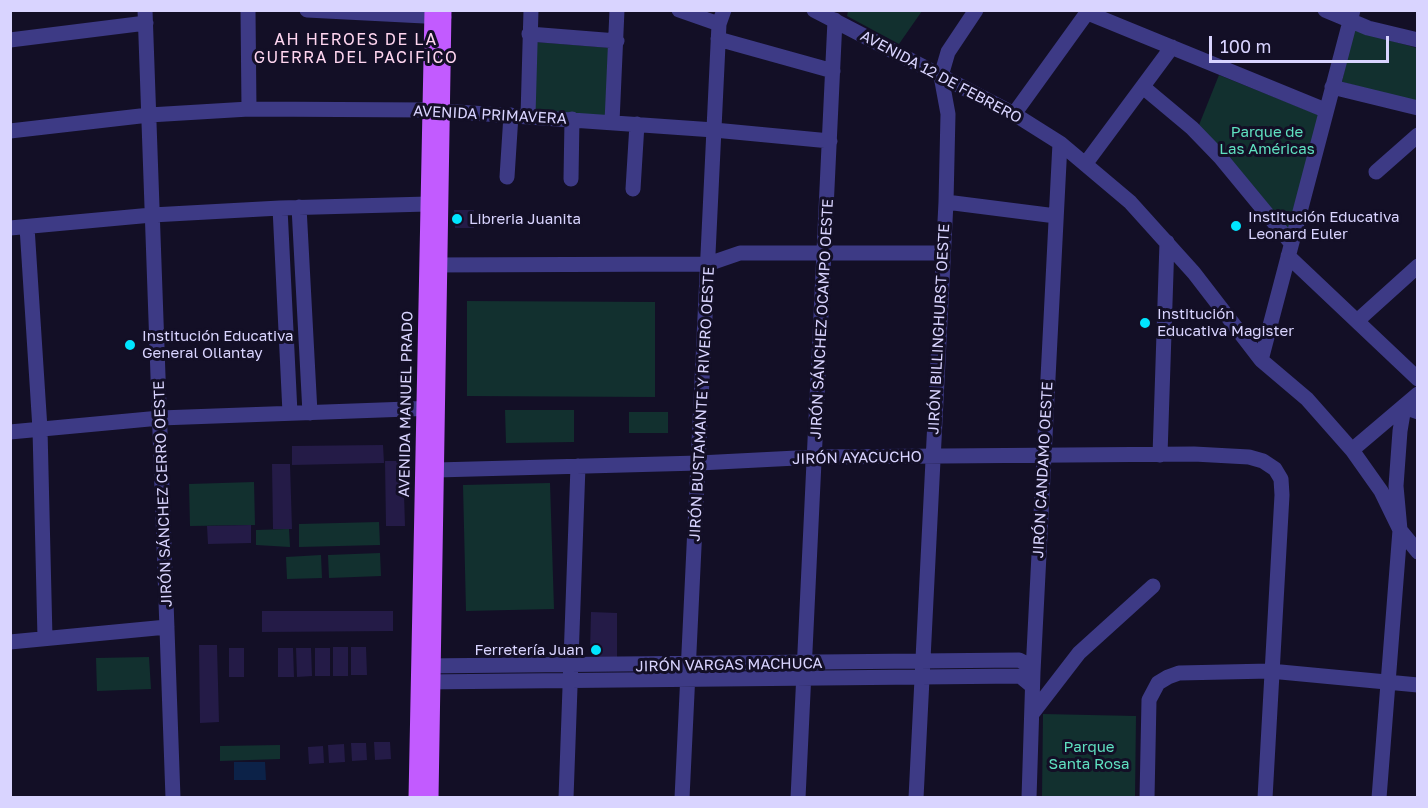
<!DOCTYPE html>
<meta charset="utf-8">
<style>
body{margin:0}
#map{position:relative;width:1428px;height:808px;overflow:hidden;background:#130f26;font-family:"Golos Text",sans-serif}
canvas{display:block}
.frame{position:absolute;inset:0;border:12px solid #d9d4ff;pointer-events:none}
.scale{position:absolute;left:1209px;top:36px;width:180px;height:27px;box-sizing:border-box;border:3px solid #d9d4ff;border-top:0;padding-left:8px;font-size:18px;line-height:21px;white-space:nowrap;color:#d9d4ff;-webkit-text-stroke:4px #130f26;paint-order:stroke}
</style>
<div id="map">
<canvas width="1428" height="808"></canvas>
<div class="frame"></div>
<div class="scale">100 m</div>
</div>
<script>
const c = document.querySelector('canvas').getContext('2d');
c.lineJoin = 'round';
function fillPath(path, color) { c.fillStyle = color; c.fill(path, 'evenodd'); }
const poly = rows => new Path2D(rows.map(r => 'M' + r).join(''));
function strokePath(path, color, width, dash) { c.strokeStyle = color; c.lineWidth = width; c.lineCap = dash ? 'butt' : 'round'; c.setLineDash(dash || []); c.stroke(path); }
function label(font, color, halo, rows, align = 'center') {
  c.font = font + ' "Golos Text",sans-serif'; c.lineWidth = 6; c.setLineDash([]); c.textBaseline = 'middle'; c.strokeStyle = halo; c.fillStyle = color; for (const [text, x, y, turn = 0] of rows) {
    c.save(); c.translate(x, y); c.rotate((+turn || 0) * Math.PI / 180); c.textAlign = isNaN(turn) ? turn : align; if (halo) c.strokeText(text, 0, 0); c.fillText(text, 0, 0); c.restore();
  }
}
fillPath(poly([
 [848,11,848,10,922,11,899,44,847,16],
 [1353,30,1417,48,1417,102,1342,82],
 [536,42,612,48,608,119,535,112],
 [1219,75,1319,115,1287,233,1197,130],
 [467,301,655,302,655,397,467,396],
 [505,410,574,410,574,442,506,443],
 [629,412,668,412,668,433,629,433],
 [254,482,255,525,190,526,189,484],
 [550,483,554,609,466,611,463,485],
 [379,522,380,545,299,547,299,524],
 [289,529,290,547,256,545,256,530],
 [380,553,381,576,329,578,328,555],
 [321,555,322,578,287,579,286,557],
 [149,657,151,689,97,691,96,658],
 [1043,714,1136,716,1135,797,1042,797],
 [280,745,280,759,220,761,220,746]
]), '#12302f');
fillPath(poly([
 [234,762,265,762,266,780,234,780]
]), '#0c2248');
fillPath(poly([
 [454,210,474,210,474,228,455,228],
 [383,445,384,463,292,465,292,446],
 [385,461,403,461,405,526,386,526],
 [272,464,290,464,292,529,273,529],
 [251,525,251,543,208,544,207,526],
 [262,611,393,611,393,631,262,632],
 [591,612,617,613,617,659,596,659,590,652],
 [199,645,217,645,219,722,200,723],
 [333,647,348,647,348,676,333,676],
 [351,647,366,647,367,675,351,675],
 [229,648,244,648,244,677,229,677],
 [278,648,293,648,294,677,278,677],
 [296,648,311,648,312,676,297,677],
 [315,648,330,648,330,676,315,676],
 [374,742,390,742,391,759,375,760],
 [351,743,366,743,367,760,352,761],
 [344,744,345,762,329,763,328,745],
 [323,746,324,763,309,764,308,747]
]), '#241b47');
strokePath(poly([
 [145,10,173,798],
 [248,10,249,109],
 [307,10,444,17],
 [679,10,719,24],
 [814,10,1014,114,1060,143,1130,202,1194,273,1261,360,1307,399,1352,450,1381,491,1400,530,1418,552],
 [1325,10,1368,28,1418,40],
 [1088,13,1325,110],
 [529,34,617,41],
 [718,39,833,71],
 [10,40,146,23],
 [1143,87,1192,128,1220,157,1291,243],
 [1332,87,1418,108],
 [1014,114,1089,10],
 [528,116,531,10],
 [612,122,617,10],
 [10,131,149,115,249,109,429,110,714,130,830,141],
 [1086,163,1172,47],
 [1376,172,1418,135],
 [507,177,511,115],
 [571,179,572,119],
 [633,189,637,124],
 [946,202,1056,216],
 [299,207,310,413],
 [280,208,290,413],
 [27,227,40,429,45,638],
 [10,228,152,215,280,208,428,204],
 [1288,256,1418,379],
 [428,265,708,264,740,253,942,253],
 [1357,321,1418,266],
 [1261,360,1353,10],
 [10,432,160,418,436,408],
 [1352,450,1418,394],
 [1160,455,1167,242],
 [436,470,699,463,816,457,1194,454,1249,457,1263,461,1275,469,1281,479,1282,495,1265,798],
 [10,642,167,627],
 [421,666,1019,660,1029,665,1033,672],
 [421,682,1020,676,1032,686],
 [1032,714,1079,653,1153,586],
 [566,798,578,466],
 [682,798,719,24,724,10],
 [798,798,835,20],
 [916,798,946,202,948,114,941,76,948,52,976,10],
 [1029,798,1033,672,1060,143],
 [1147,798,1149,700,1158,683,1168,677,1179,673,1270,671,1418,685],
 [1379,798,1400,530,1396,486,1400,431,1404,407,1418,412]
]), '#3d3a85', 15);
strokePath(poly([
 [416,798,432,10],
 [431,798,444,10]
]), '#c25bff', 15);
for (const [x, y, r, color] of [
 [457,219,6,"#00e5ff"],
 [1236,226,6,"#00e5ff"],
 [1145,323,6,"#00e5ff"],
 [130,345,6,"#00e5ff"],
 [596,650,6,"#00e5ff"]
]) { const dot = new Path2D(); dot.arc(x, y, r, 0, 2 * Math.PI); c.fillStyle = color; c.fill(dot); strokePath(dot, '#130f26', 2); }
label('15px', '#d9d4ff', '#130f26', [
 ["AVENIDA 12 DE FEBRERO",941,77,28],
 ["AVENIDA PRIMAVERA",490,115,3],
 ["JIRÓN SÁNCHEZ OCAMPO OESTE",822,319,-87],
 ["JIRÓN BILLINGHURST OESTE",939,329,-87],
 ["AVENIDA MANUEL PRADO",406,404,-89],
 ["JIRÓN BUSTAMANTE Y RIVERO OESTE",702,404,-87],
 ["JIRÓN AYACUCHO",857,458,-1],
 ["JIRÓN CANDAMO OESTE",1043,470,-87],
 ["JIRÓN SÁNCHEZ CERRO OESTE",163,494,-92],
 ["JIRÓN VARGAS MACHUCA",729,665,-1]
]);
label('15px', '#5fe0c0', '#130f26', [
 ["Parque de",1267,132],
 ["Las Américas",1267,149],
 ["Parque",1089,747],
 ["Santa Rosa",1089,764]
]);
label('15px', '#d9d4ff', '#130f26', [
 ["Institución Educativa",1248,217],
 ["Leonard Euler",1248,234],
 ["Libreria Juanita",469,219],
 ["Institución",1157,314],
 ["Educativa Magister",1157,331],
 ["Institución Educativa",142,336],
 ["General Ollantay",142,353],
 ["Ferretería Juan",584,650,"right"]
], 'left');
c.letterSpacing = '1.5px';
label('16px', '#ffd6f0', '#130f26', [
 ["AH HEROES DE LA",356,40],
 ["GUERRA DEL PACIFICO",356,58]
]);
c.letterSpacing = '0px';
</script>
